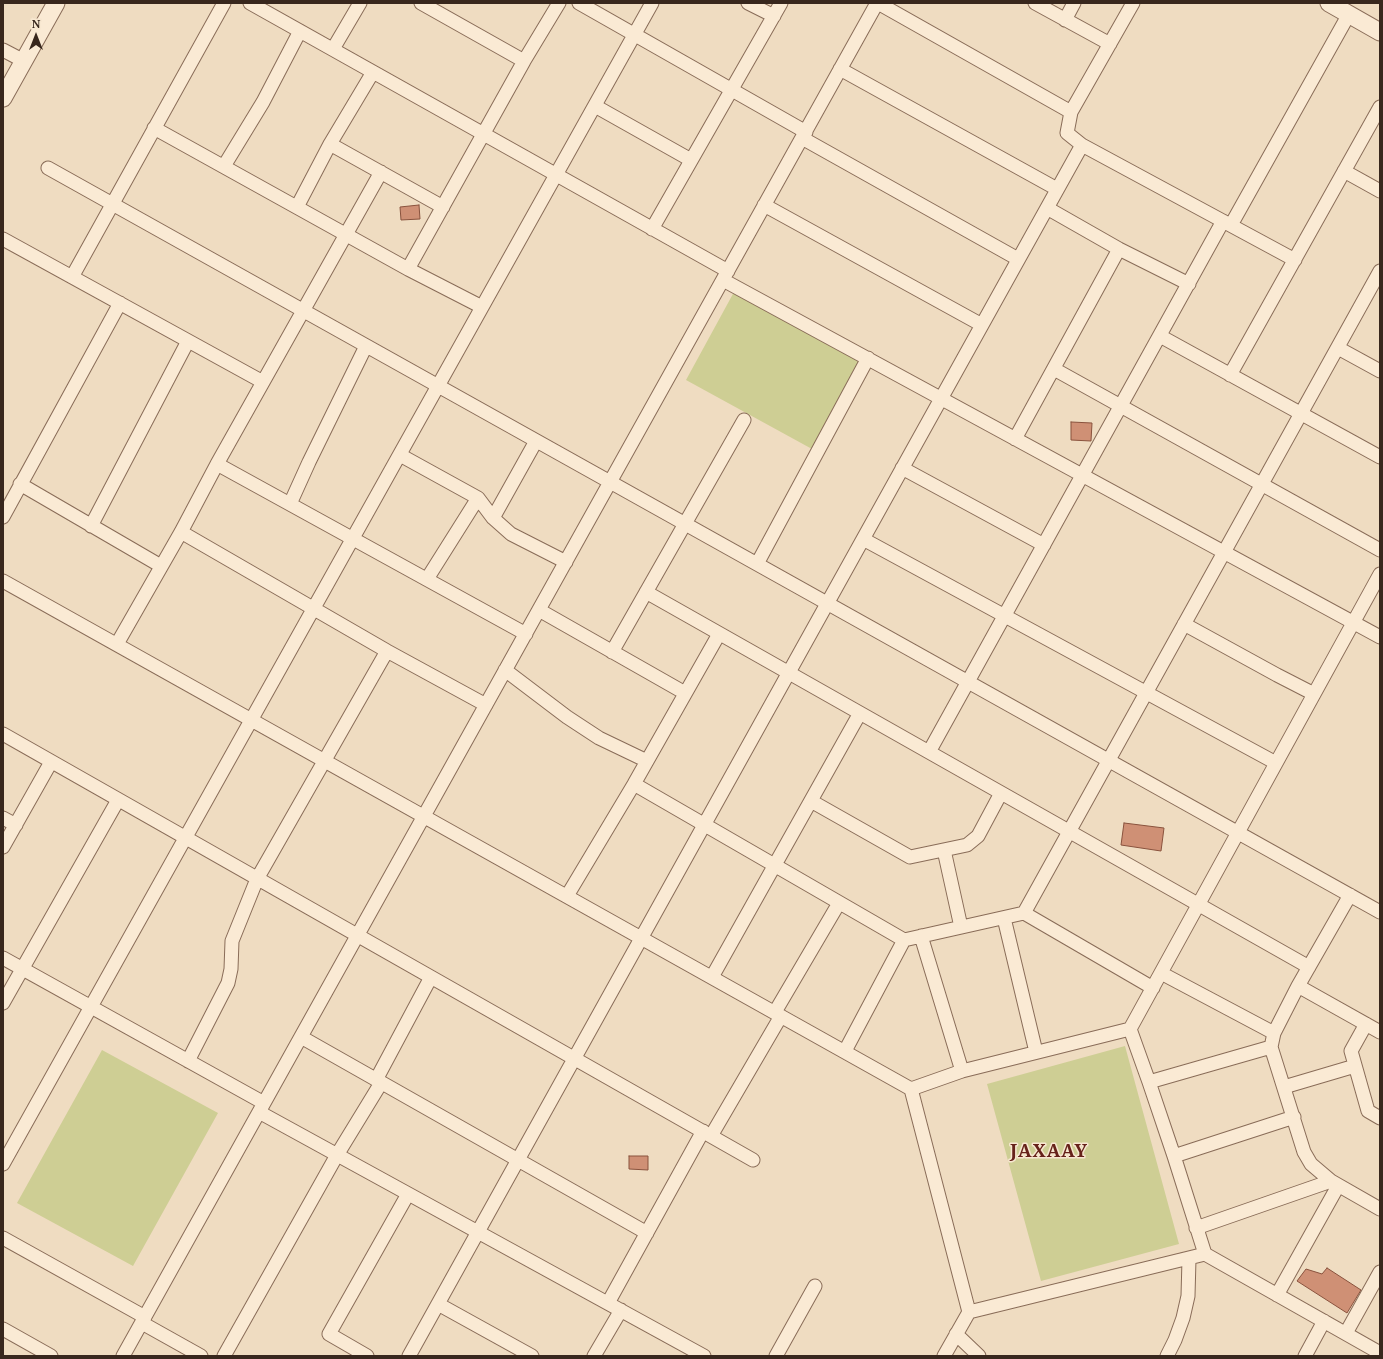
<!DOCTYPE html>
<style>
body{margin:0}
#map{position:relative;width:1383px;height:1359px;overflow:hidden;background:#efdcc1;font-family:"Noto Serif",serif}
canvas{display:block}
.frame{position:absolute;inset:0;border:4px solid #38271d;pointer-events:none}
.north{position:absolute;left:16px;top:16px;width:40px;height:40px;-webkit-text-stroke:3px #f7e7d0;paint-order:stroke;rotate:0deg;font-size:11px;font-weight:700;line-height:16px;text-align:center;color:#38271d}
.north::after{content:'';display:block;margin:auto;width:14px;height:18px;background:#38271d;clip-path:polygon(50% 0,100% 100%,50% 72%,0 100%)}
</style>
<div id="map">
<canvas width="1383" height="1359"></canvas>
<div class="frame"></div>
<div class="north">N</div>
</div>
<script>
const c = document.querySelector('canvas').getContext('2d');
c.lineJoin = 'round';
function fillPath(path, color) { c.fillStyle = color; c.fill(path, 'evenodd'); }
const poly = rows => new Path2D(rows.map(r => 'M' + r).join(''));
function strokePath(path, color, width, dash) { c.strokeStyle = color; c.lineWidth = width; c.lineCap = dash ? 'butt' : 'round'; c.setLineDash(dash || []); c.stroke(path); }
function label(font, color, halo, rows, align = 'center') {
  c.font = font + ' "Noto Serif",serif'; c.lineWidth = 3; c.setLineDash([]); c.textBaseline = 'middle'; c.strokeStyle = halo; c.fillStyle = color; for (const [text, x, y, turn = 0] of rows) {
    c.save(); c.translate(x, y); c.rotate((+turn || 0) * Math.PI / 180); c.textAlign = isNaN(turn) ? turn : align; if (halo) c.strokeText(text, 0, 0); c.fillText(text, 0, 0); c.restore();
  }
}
fillPath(poly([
 [734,292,861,361,812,449,686,380],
 [1125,1046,1179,1244,1041,1281,987,1084],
 [102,1050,218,1113,133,1266,17,1203]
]), '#cece94');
const building = poly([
 [419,205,420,219,401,220,400,207,419,205],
 [1071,422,1092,423,1091,441,1071,440,1071,422],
 [1124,823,1164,828,1161,851,1121,845,1124,823],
 [629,1156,648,1156,648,1170,629,1169,629,1156],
 [1327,1268,1361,1290,1347,1313,1297,1281,1306,1269,1322,1274,1327,1268]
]);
fillPath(building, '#cf9075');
strokePath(building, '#89523d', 1);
const minor = poly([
 [250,3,728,271],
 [421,3,524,61],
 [579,3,806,132],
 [748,3,774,16],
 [878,3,1071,112],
 [1035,3,1110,44],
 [1133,3,1071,112,1067,133,1082,145,1295,260],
 [1065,20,1074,3],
 [333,49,360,3],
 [3,50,24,61],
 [840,69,1057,189],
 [595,106,691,160],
 [154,128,408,269,482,307],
 [802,138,1018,259],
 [330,144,443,207],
 [224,166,263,102,300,31],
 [48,168,1380,912],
 [1344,171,1380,191],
 [764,205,982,325],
 [297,207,330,144,373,72],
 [1047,208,1119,249,1189,284],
 [1231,225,1349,14],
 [652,229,781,3],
 [3,239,263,382],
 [408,269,524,61,559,3],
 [72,277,224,3],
 [723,280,1380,637],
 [1160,336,1380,457],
 [1338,348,1380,371],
 [1054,369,1380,550],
 [1230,375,1380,107],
 [1015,439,1119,249],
 [400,455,478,498,493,518,511,534,566,562],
 [217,464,526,634],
 [902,468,1044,545],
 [20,484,161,566],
 [290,504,309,462,366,346],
 [3,517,120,303],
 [493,518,536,441],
 [91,526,188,341],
 [181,532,387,651,486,705],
 [863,539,1276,763],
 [757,564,868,358],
 [427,579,478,498],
 [3,581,911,1089,969,1312,1205,1254],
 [646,592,1309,967],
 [539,610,685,693],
 [1184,624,1277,675,1314,694],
 [117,644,181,532,217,464,381,172],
 [612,652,744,420],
 [505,670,567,717,599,738,647,761],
 [3,734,753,1160],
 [929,752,1223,221],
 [634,784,904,940,1024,913,1153,988],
 [811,801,910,857,967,845,978,836,1001,793],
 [3,818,16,825],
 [3,847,51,762],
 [944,850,961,927],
 [1350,895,1298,986,1274,1033,1271,1047,1304,1152,1311,1164,1331,1181,1380,1209],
 [567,896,634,784,719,634],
 [1024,913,1380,271],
 [1004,918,1036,1052],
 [921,936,962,1071],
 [3,958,264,1103],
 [1161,973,1274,1033],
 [712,977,860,713],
 [1298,986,1380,1032],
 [3,1003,118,800],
 [775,1012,839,903],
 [1366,1024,1351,1051,1368,1111,1380,1118],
 [1130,1029,1149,1082,1174,1156,1205,1254,1380,1353],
 [301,1037,647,1233],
 [845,1051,904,940],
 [188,1061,228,983,231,969,232,941,257,879,387,651],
 [376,1080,431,977],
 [1149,1082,1271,1047],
 [1284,1087,1355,1066],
 [911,1089,962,1071,1130,1029,1380,574],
 [259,1112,704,1356],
 [711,1136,781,1016],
 [1174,1156,1294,1117],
 [3,1164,652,3],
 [1196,1228,1331,1181],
 [3,1238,145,1317],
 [1277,1295,1338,1186],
 [608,1303,703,1131],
 [438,1304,532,1356],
 [142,1323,201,1356],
 [3,1329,51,1356],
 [1346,1333,1380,1272],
 [956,1334,979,1356],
 [123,1356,877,3],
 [224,1356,337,1155,381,1083],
 [367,1356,329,1334,408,1194],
 [409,1356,1082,145],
 [594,1356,621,1310],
 [776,1356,815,1286],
 [944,1356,969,1312],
 [1167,1356,1175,1340,1183,1318,1188,1296,1189,1259],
 [1305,1356,1324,1321]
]);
const tertiary = poly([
 [1329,3,1380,32],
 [3,98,56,3]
]);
strokePath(minor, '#896c58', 15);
strokePath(tertiary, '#896c58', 19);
strokePath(minor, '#faead4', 13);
strokePath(tertiary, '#faead4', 17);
c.letterSpacing = '1px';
label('bold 18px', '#66221a', '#f7e7d0', [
 ["JAXAAY",1049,1152]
]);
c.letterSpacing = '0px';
</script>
